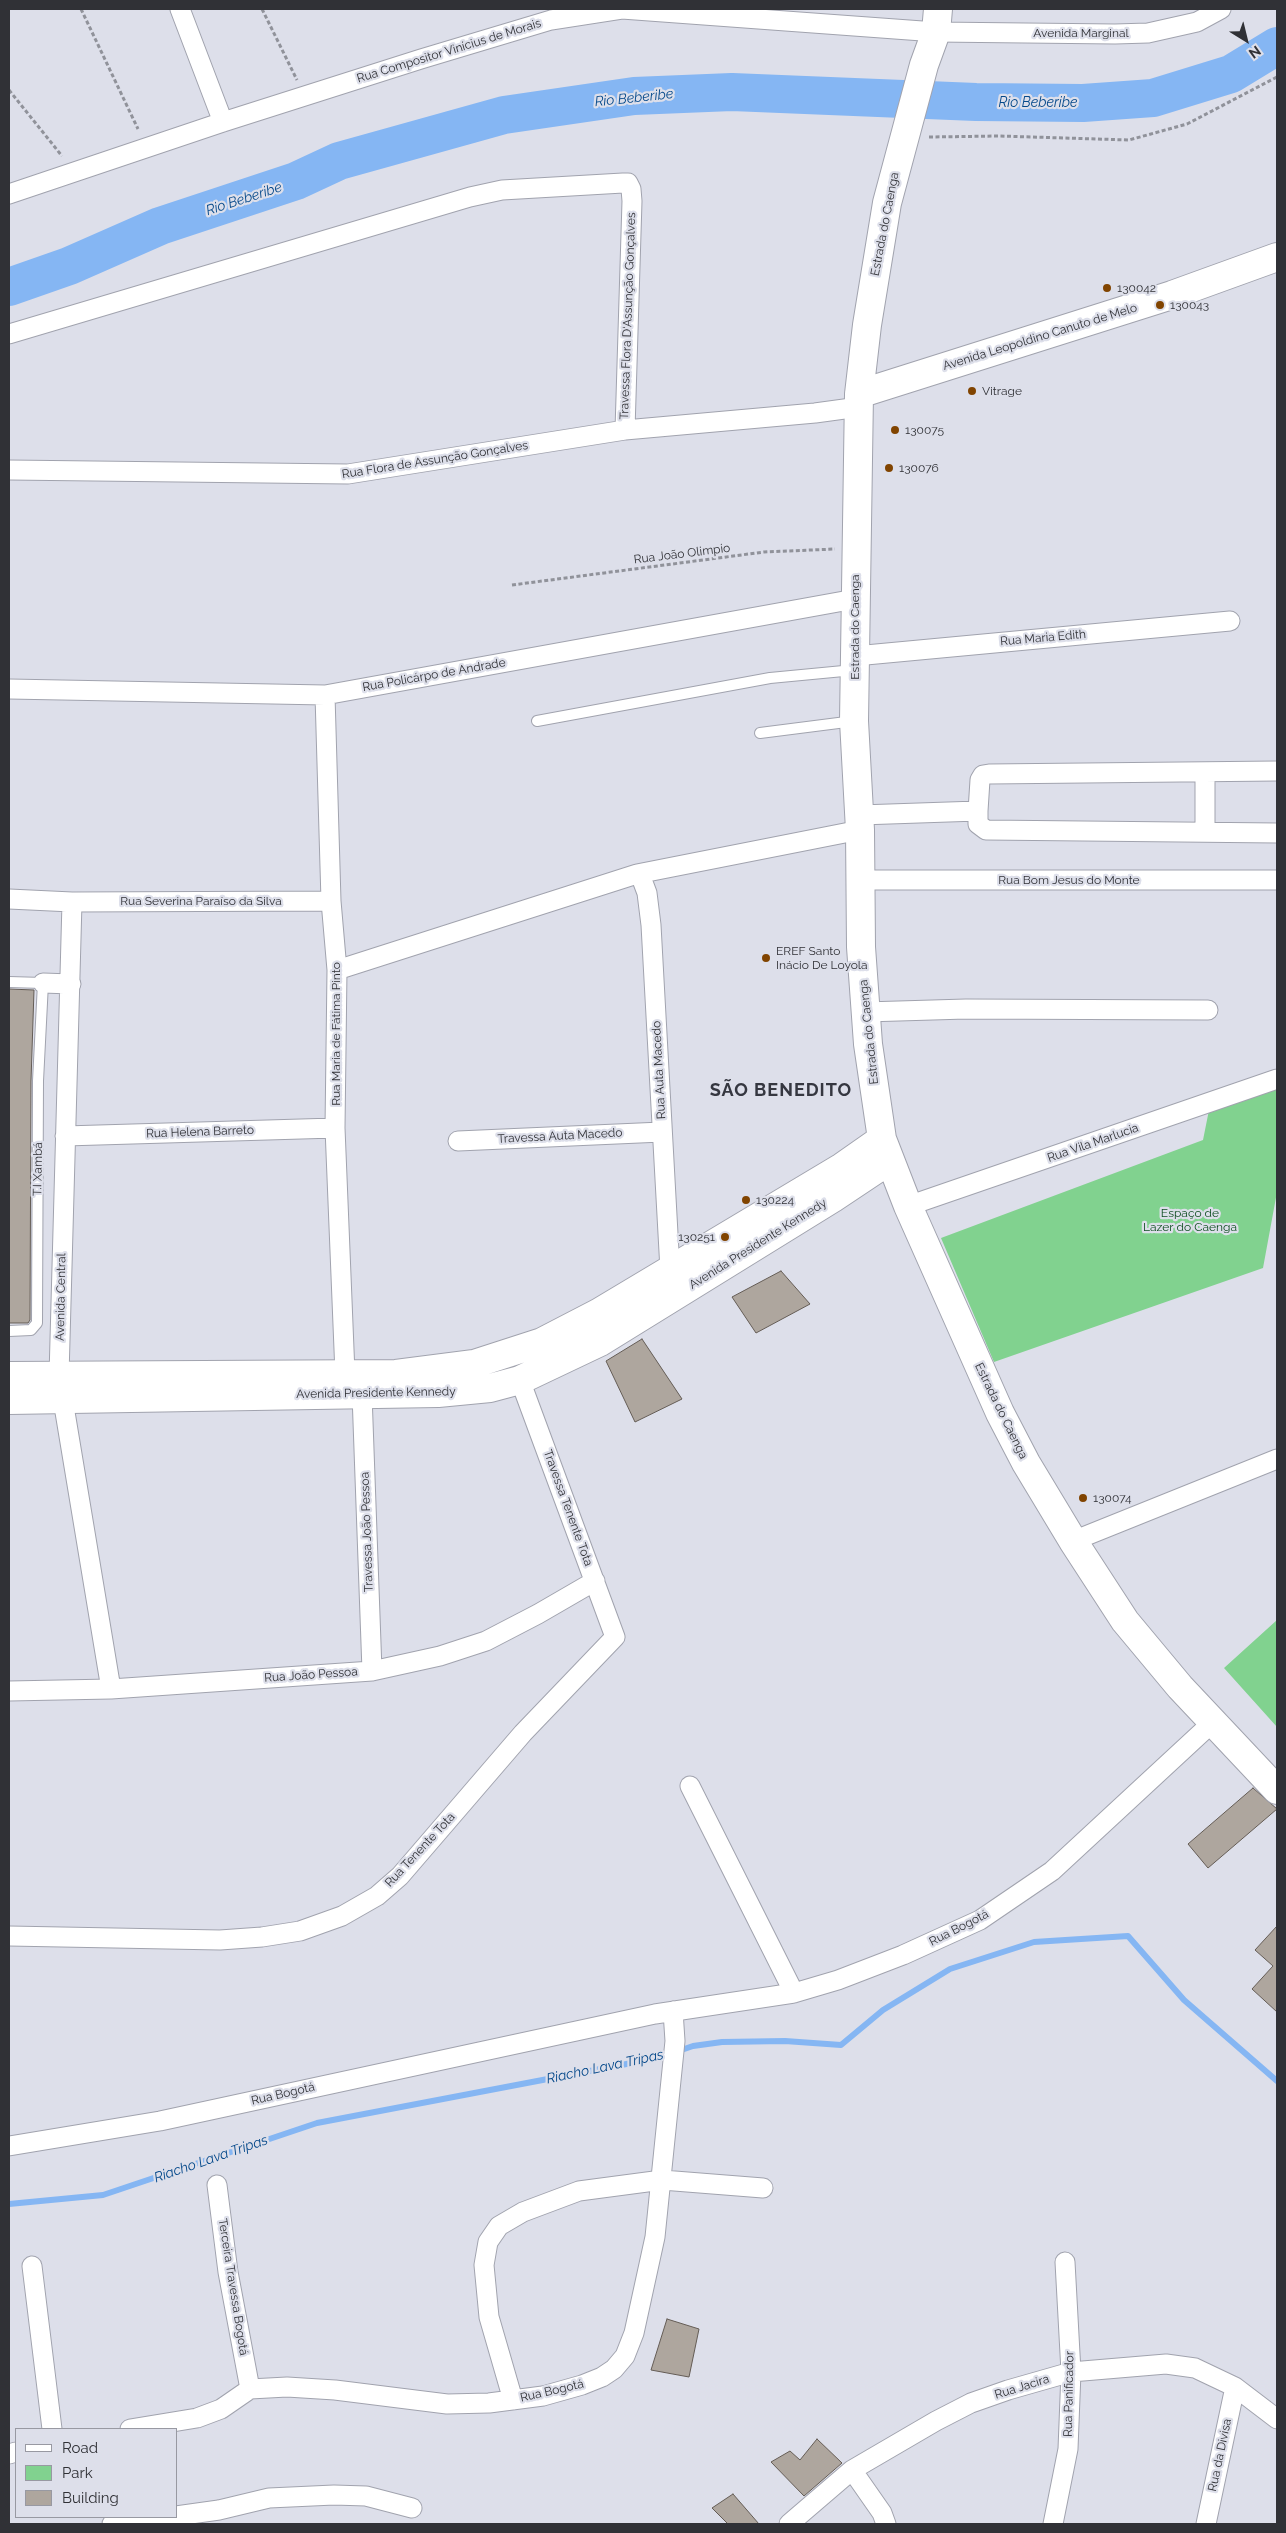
<!DOCTYPE html>
<meta charset="utf-8">
<style>
body{margin:0}
#map{position:relative;width:1286px;height:2533px;overflow:hidden;background:#dddfea;font-family:Raleway,sans-serif}
canvas{display:block}
.frame{position:absolute;inset:0;border:10px solid #303136;pointer-events:none}
.legend{position:absolute;left:15px;top:2428px;width:162px;height:90px;box-sizing:border-box;background:#dddfea;border:1px solid #9899a2;margin:0;padding:6px 9px;list-style:none;font-size:15px;color:#303136}
.legend li{display:flex;align-items:center;gap:10px;height:25px}
.legend b{width:25px;border:1px solid #9899a2}
.north{position:absolute;left:1221px;top:15px;width:50px;height:50px;-webkit-text-stroke:4px #dddfea;paint-order:stroke;rotate:144deg;font-size:14px;font-weight:700;line-height:20px;text-align:center;color:#303136}
.north::after{content:'';display:block;margin:auto;width:18px;height:22px;background:#303136;clip-path:polygon(50% 0,100% 100%,50% 72%,0 100%)}
</style>
<div id="map">
<canvas width="1286" height="2533"></canvas>
<div class="frame"></div>
<ul class="legend">
<li><b style="height:6px;background:#fff"></b>Road</li>
<li><b style="height:14px;background:#81d28f"></b>Park</li>
<li><b style="height:14px;background:#aea69e"></b>Building</li>
</ul>
<div class="north">N</div>
</div>
<script>
const c = document.querySelector('canvas').getContext('2d');
c.lineJoin = 'round';
function fillPath(path, color) { c.fillStyle = color; c.fill(path, 'evenodd'); }
const poly = rows => new Path2D(rows.map(r => 'M' + r).join(''));
function strokePath(path, color, width, dash) { c.strokeStyle = color; c.lineWidth = width; c.lineCap = dash ? 'butt' : 'round'; c.setLineDash(dash || []); c.stroke(path); }
function label(font, color, halo, rows, align = 'center') {
  c.font = font + ' Raleway,sans-serif'; c.lineWidth = 4.5; c.setLineDash([]); c.textBaseline = 'middle'; c.strokeStyle = halo; c.fillStyle = color; for (const [text, x, y, turn = 0] of rows) {
    c.save(); c.translate(x, y); c.rotate((+turn || 0) * Math.PI / 180); c.textAlign = isNaN(turn) ? turn : align; if (halo) c.strokeText(text, 0, 0); c.fillText(text, 0, 0); c.restore();
  }
}
fillPath(poly([
 [1277,1087,1277,1192,1263,1268,994,1362,941,1238,1203,1140,1209,1110],
 [1277,1620,1277,1727,1224,1668]
]), '#81d28f');
strokePath(poly([
 [9,2204,103,2195,317,2123,658,2058,693,2046,722,2042,785,2041,841,2045,883,2010,950,1969,1034,1942,1128,1936,1184,2000,1277,2081]
]), '#85b6f3', 6);
strokePath(poly([
 [9,287,69,266,160,226,296,181,339,161,504,115,634,96,732,92,976,102,1083,103,1153,98,1231,74,1277,46]
]), '#85b6f3', 38);
const building = poly([
 [9,989,34,990,31,1081,30,1320,28,1323,9,1323,9,989],
 [781,1271,810,1304,756,1333,732,1297,781,1271],
 [642,1339,682,1399,635,1422,606,1361,642,1339],
 [1253,1788,1277,1809,1208,1868,1188,1844,1253,1788],
 [1277,1926,1277,2012,1252,1989,1273,1966,1255,1950,1277,1926],
 [667,2319,699,2329,689,2377,651,2370,667,2319],
 [817,2439,842,2463,804,2496,771,2462,790,2451,800,2460,817,2439],
 [733,2494,759,2524,728,2524,712,2508,733,2494]
]);
fillPath(building, '#aea69e');
strokePath(building, '#645c55', 1);
const lane = poly([
 [537,721,770,678,854,670],
 [760,733,854,721],
 [9,982,43,983,38,1081,37,1323,31,1330,9,1331]
]);
const street = poly([
 [180,9,223,122],
 [9,194,223,122,421,59,551,20,622,9,936,32,1115,34,1148,33,1197,22,1221,9],
 [9,334,470,197,502,190,623,183,628,183,631,189,632,201,625,430],
 [9,470,348,474,625,430,815,413,859,407],
 [855,656,1230,621],
 [9,689,325,695,855,599],
 [325,695,331,901,337,970,335,1128,345,1374],
 [1205,772,1205,832],
 [978,811,978,824,986,830,1277,833],
 [860,815,978,811,980,780,983,775,989,774,1277,771],
 [637,874,860,830],
 [861,880,1277,880],
 [9,899,72,902,331,901],
 [72,902,59,1376,111,1689],
 [337,970,637,874,641,877,647,893,651,925,670,1270],
 [43,983,71,984],
 [865,1012,966,1009,1208,1010],
 [65,1136,335,1128],
 [458,1141,662,1132],
 [908,1206,1277,1079],
 [362,1394,372,1671],
 [1073,1541,1277,1459],
 [9,1691,111,1689,372,1671,440,1656,486,1641,538,1614,595,1581],
 [690,1786,794,1993],
 [9,1936,220,1940,262,1937,300,1931,342,1916,377,1896,400,1876,523,1733,615,1637,520,1380],
 [9,2146,160,2121,655,2014,794,1993,838,1980,903,1955,980,1920,1052,1871,1213,1722],
 [217,2185,228,2272,250,2389],
 [32,2266,52,2429],
 [513,2400,489,2317,484,2265,488,2242,499,2226,523,2212,579,2191,662,2180,763,2188],
 [130,2429,197,2418,221,2409,250,2389,287,2387,335,2390,447,2404,489,2403,543,2396,582,2385,602,2377,614,2369,625,2356,634,2333,655,2237,675,2041,673,2011],
 [9,2454,16,2452],
 [852,2470,882,2513,886,2524],
 [176,2516,219,2510,269,2498,334,2495,366,2496,412,2508],
 [112,2524,168,2517],
 [789,2524,852,2470,936,2421,971,2403,1008,2390,1071,2372,1166,2364,1195,2368,1235,2387,1277,2419],
 [1053,2524,1068,2449,1071,2372,1065,2262],
 [1206,2524,1235,2387]
]);
const secondary = poly([
 [938,9,936,32,924,65,887,203,867,325,859,394,854,721,860,830,861,947,868,1044,882,1139,908,1206,1000,1413,1026,1463,1073,1541,1125,1621,1180,1687,1277,1790],
 [859,394,1172,295,1277,257],
 [9,1376,396,1374,474,1364,542,1342,598,1313,842,1167,882,1139],
 [9,1400,438,1393,490,1388,520,1380,600,1342,833,1198,890,1160]
]);
strokePath(lane, '#a1a3ae', 12);
strokePath(street, '#a1a3ae', 21);
strokePath(secondary, '#a1a3ae', 30);
strokePath(poly([
 [81,9,138,129],
 [262,9,297,80],
 [9,90,62,156],
 [929,137,999,136,1129,140,1187,124,1277,77],
 [512,585,764,552,835,549]
]), '#90929a', 3, [4, 2.5]);
strokePath(lane, '#fff', 10);
strokePath(street, '#fff', 19);
strokePath(secondary, '#fff', 28);
for (const [x, y, r, color] of [
 [1107,288,5,"#814400"],
 [1160,305,5,"#814400"],
 [972,391,5,"#814400"],
 [895,430,5,"#814400"],
 [889,468,5,"#814400"],
 [766,958,5,"#814400"],
 [746,1200,5,"#814400"],
 [725,1237,5,"#814400"],
 [1083,1498,5,"#814400"]
]) { const dot = new Path2D(); dot.arc(x, y, r, 0, 2 * Math.PI); c.fillStyle = color; c.fill(dot); strokePath(dot, '#dddfea', 2); }
label('12px', '#303136', '#dddfea', [
 ["Avenida Marginal",1081,33],
 ["Rua Compositor Vinícius de Morais",449,51,-17],
 ["Estrada do Caenga",885,224,-79],
 ["Travessa Flora D'Assunção Gonçalves",628,316,-88],
 ["Avenida Leopoldino Canuto de Melo",1040,337,-17],
 ["Rua Flora de Assunção Gonçalves",435,460,-9],
 ["Rua João Olimpio",682,554,-7],
 ["Estrada do Caenga",855,627,-90],
 ["Rua Maria Edith",1043,638,-5],
 ["Rua Policárpo de Andrade",434,675,-10],
 ["Rua Bom Jesus do Monte",1069,880],
 ["Rua Severina Paraíso da Silva",201,901],
 ["Estrada do Caenga",869,1032,-96],
 ["Rua Maria de Fátima Pinto",336,1034,-90],
 ["Rua Auta Macedo",659,1070,-93],
 ["Rua Helena Barreto",200,1132,-2],
 ["Travessa Auta Macedo",560,1136,-3],
 ["Rua Vila Marlucia",1093,1143,-19],
 ["T.I Xambá",38,1169,-89],
 ["Avenida Presidente Kennedy",758,1244,-32],
 ["Avenida Central",61,1297,-89],
 ["Avenida Presidente Kennedy",376,1393,-1],
 ["Estrada do Caenga",1001,1411,64],
 ["Travessa Tenente Tota",568,1508,70],
 ["Travessa João Pessoa",367,1532,-92],
 ["Rua João Pessoa",311,1675,-4],
 ["Rua Tenente Tota",420,1850,-47],
 ["Rua Bogotá",959,1928,-27],
 ["Rua Bogotá",283,2094,-13],
 ["Terceira Travessa Bogotá",233,2287,81],
 ["Rua Jacira",1022,2387,-17],
 ["Rua Bogotá",552,2391,-13],
 ["Rua Panificador",1069,2394,-89],
 ["Rua da Divisa",1220,2455,-78]
]);
label('12px', '#303136', '#dddfea', [
 ["130042",1117,288],
 ["130043",1170,305],
 ["Vitrage",982,391],
 ["130075",905,430],
 ["130076",899,468],
 ["EREF Santo",776,951],
 ["Inácio De Loyola",776,965],
 ["130224",756,1200],
 ["130251",715,1237,"right"],
 ["130074",1093,1498]
], 'left');
label('12px', '#0e4c20', '#dddfea', [
 ["Espaço de",1190,1213],
 ["Lazer do Caenga",1190,1227]
]);
label('italic 14px', '#04488a', '#dddfea', [
 ["Rio Beberibe",634,98,-6],
 ["Rio Beberibe",1038,103],
 ["Rio Beberibe",244,199,-18],
 ["Riacho Lava Tripas",605,2067,-12],
 ["Riacho Lava Tripas",211,2159,-19]
]);
c.letterSpacing = '1px';
label('bold 18px', '#353740', '#dddfea', [
 ["SÃO BENEDITO",781,1091]
]);
c.letterSpacing = '0px';
</script>
